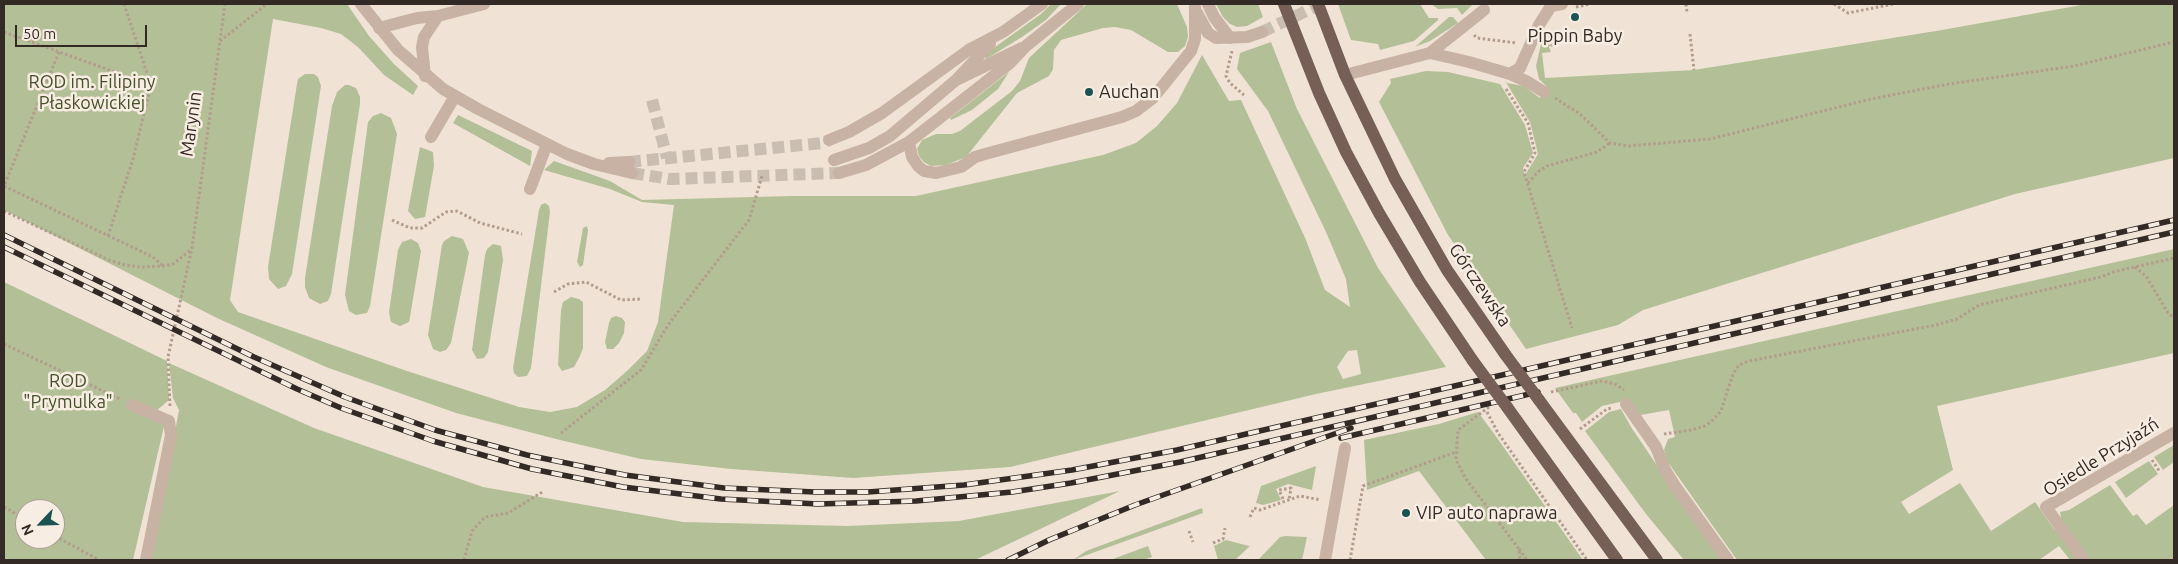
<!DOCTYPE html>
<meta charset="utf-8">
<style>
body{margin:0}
#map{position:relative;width:2178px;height:564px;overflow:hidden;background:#f0e3d6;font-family:Ubuntu,sans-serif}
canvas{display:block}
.frame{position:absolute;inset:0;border:5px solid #332925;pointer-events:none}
.north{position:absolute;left:15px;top:499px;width:50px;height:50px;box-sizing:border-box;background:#f8ede2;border:1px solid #a99f96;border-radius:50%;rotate:246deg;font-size:14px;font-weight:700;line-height:20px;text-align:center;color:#332925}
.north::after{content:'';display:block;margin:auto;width:18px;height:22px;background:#1b5253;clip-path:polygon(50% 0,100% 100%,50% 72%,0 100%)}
.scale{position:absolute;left:15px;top:25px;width:132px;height:22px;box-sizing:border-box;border:2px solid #332925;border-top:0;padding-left:6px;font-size:15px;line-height:18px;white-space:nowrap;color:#332925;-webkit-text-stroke:4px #f8ede2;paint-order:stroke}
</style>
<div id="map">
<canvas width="2178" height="564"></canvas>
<div class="frame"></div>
<div class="north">N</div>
<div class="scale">50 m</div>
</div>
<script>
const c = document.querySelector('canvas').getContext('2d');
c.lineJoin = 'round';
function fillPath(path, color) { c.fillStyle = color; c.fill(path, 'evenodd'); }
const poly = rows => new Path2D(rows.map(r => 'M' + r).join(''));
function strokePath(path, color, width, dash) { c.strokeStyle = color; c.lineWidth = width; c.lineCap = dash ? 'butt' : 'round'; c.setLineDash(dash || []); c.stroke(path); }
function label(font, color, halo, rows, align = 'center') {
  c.font = font + ' Ubuntu,sans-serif'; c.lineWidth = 5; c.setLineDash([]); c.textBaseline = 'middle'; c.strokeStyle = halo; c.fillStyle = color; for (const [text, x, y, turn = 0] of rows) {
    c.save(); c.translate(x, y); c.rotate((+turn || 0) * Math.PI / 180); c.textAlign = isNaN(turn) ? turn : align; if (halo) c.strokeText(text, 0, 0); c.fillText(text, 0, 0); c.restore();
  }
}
fillPath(poly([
 [4,4,347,4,369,36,394,64,418,86,413,95,384,75,358,47,341,34,321,28,273,19,230,300,238,312,407,371,519,407,550,412,577,407,605,390,628,370,647,351,658,322,674,205,642,202,610,189,544,170,554,161,610,181,642,200,791,196,916,196,1103,155,1136,143,1157,126,1177,103,1202,55,1229,101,1241,100,1306,240,1325,290,1350,307,1346,279,1326,232,1268,111,1237,69,1240,53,1271,42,1297,109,1378,268,1446,367,1316,394,1010,467,853,478,731,469,641,459,560,440,456,413,326,367,217,318,4,210],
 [1357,350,1361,374,1343,379,1337,367,1348,351],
 [1051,4,1061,4,1046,20,1022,37,986,59,984,55,1041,14],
 [1087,4,1177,4,1187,27,1188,37,1185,46,1178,52,1168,52,1131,30,1115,27,1103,28,1061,40,1054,50,1053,69,1049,76,1017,93,966,157,946,165,931,166,924,162,919,156,917,149,922,140,936,134,952,134,960,131,1012,91,1020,81,1029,58],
 [1216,4,1258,4,1263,17,1247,26,1237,27,1230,24,1223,17],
 [1338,4,1420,4,1429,18,1438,18,1438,20,1414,41,1380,50,1378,44,1351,40],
 [1431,4,1473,4,1462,15,1457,8,1438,9],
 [2087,4,2174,4,2174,158,2015,194,1643,310,1618,325,1526,349,1448,235,1379,102,1391,83,1390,79,1426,71,1448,72,1500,84,1525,125,1533,153,1523,168,1525,175,1538,154,1530,122,1504,79,1507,83,1524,86,1540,98,1547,87,1539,79,1536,66,1541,44,1543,43,1548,44,1551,52,1542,53,1545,78,1694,70,1942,30],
 [1449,17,1453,17,1458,23,1430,41,1415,47],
 [1009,72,998,89,972,110,951,120,950,118],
 [305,74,314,74,318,77,321,86,292,274,286,286,278,289,269,279,268,267,297,84,298,79],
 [345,85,349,85,356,88,360,97,360,104,331,294,328,301,320,304,309,298,305,287,305,278,332,106,337,92],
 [381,113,391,118,397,134,370,306,367,313,356,315,349,311,345,295,368,122,373,116],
 [458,115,532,151,530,166,453,123],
 [420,147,433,152,434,166,425,217,415,219,408,211],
 [545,203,549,206,550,212,531,368,527,376,518,377,514,373,513,368,539,210,541,205],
 [587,226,588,230,583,265,580,267,577,262,583,228],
 [452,236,463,239,469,253,451,343,446,350,440,352,433,349,428,335,442,245,444,241],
 [411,239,418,243,421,251,410,317,409,322,400,326,391,322,389,312,398,250,402,242],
 [493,244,501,246,503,260,488,352,484,358,477,359,472,350,485,255,487,249],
 [2174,249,2174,353,1937,406,1953,470,1901,502,1909,514,1960,483,1991,531,2035,502,2054,529,2058,530,2079,560,2070,560,2059,546,2039,560,1737,560,1667,461,1664,450,1668,439,1675,437,1669,410,1641,415,1629,400,1602,406,1582,422,1576,413,1573,413,1555,388],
 [4,282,167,361,169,400,149,417,165,422,133,560,4,560],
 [25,509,55,509,55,539,25,539],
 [571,297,579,299,583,302,583,348,580,356,574,367,562,371,558,365,561,310,563,302],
 [616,316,622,318,625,322,624,333,619,343,613,349,607,349,605,342,609,323,611,318],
 [169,363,314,428,483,487,683,522,848,526,959,521,1120,491,975,560,151,560,179,410,173,398],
 [1621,409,1631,427,1721,560,1684,560,1646,514,1585,431,1609,412],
 [1478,412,1495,435,1583,560,1486,560,1419,471,1367,490,1364,440,1439,424],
 [2174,445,2174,462,2163,470,2154,457],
 [2149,461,2158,474,2126,498,2115,482],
 [1316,466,1312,490,1288,484,1276,489,1281,500,1263,505,1256,503,1261,486],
 [2110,485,2133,516,2137,514,2146,525,2174,505,2174,556,2169,560,2090,560,2062,522,2060,512,2069,510],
 [1202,508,1203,513,1073,560,1086,551],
 [1286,536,1307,537,1302,560,1258,560,1280,537],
 [1226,540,1249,546,1250,546,1235,560,1218,560,1214,546],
 [1148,546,1152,557,1143,560,1110,560]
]), '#b3bf97');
strokePath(poly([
 [1262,32,1321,4],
 [652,100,667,158],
 [629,162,823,143,829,140],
 [632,173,670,179,839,173]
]), '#cabeb3', 12, [12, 6]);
strokePath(poly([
 [1686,4,1687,13],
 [1834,4,1848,13,1893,4],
 [1576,7,1590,4],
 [4,32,151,85],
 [1690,34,1694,70],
 [1474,35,1477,38,1517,43],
 [220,41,267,4],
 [1232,51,1226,76,1230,83,1244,95],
 [59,52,4,186,153,257,163,266],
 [1506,89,1528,123,1535,153,1524,172,1572,328],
 [1555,98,1580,114,1610,143,1628,146,1710,139,1871,99,1949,84,2074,66,2174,42],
 [1528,183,1538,172,1547,166,1597,152,1610,143],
 [4,211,109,260,125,265,140,267,163,266,173,264,192,249],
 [392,220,410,228,422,228,446,212,457,211,480,223,522,234],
 [108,236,133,159,151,85,124,4],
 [2135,267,2146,276,2168,313,2174,318],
 [554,292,568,284,586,282,621,300,640,299],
 [4,344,120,399],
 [1551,392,1602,381,1615,384,1624,390],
 [170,406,168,357,192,248,225,4],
 [1489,407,1458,430,1456,460,1466,479,1519,549,1520,560],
 [1487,412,1498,433,1587,560],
 [1580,429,1607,409,1612,408],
 [561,433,641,370,668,325,749,220,762,176],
 [1664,434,1691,430,1705,426,1711,422,1721,411,1733,374,1739,365,1749,361,1936,325,1957,319,1979,305,2101,277,2113,272,2174,258],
 [2152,460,2160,472],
 [1283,499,1279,490,1291,488,1289,500],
 [4,507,25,519],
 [1250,517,1254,508,1260,510,1300,496,1321,500],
 [1189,531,1193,542],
 [55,536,99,560],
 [1213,543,1223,539,1225,528],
 [1519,549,1527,560],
 [464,560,472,531,485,517,508,513,544,491],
 [1350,560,1363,486,1456,452],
 [2172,560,2174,558]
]), '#b39c8d', 3, [2.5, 2.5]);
strokePath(poly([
 [361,4,398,50,443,89,478,109,567,154,594,164,632,173],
 [1208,4,1214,17,1230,38],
 [1197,13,1208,33,1216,38,1247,37,1262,32],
 [379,28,417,18,438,16,484,4],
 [1536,34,1553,41],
 [990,44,956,80,1022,48],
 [1430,53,1484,10],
 [1510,74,1520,68,1539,25,1551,6,1562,4],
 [1345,75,1430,53,1469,62,1510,74,1528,82,1544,92],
 [425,76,422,47,424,37,438,16],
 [431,137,455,96],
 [829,140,849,132,882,113,970,49,1003,32,1042,4],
 [909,142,912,157,918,166,924,171,936,173,961,167,975,157,985,154,1122,117,1136,111,1153,98,1191,51,1195,39,1195,7],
 [834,160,869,148,890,136,956,80],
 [609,163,629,162],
 [839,173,866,165,909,142,1010,63,1026,46,1078,4],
 [530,189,547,144],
 [1626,404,1656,447,1665,470,1675,486,1728,560],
 [132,405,169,421,171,435,146,560],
 [1325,560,1345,448],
 [2084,560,2046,507,2174,433]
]), '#c8b2a3', 12);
strokePath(poly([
 [1284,4,1319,93,1346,152,1379,213,1420,282,1473,361],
 [1318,4,1345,75,1395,179,1447,270,1505,354],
 [1539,400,1657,560],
 [1507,407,1617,560]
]), '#755f56', 12);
const rail = poly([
 [4,235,254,357,345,397,435,430,527,455,625,475,724,488,815,492,868,492,964,485,1072,470,1177,450,2174,220],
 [4,247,297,389,341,408,433,441,532,469,623,487,721,499,818,504,916,501,1012,492,1071,483,1180,462,2174,232],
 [1341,438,1538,392],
 [1008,560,1049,540,1135,505,1351,428]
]);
strokePath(rail, '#332925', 5.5);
strokePath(rail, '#f8ede2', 4, [11]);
strokePath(poly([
 [1505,354,1539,400],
 [1473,361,1507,407]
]), '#755f56', 12);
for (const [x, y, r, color] of [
 [1575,17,5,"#1b5253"],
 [1089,92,5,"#1b5253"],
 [1406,513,5,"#1b5253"]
]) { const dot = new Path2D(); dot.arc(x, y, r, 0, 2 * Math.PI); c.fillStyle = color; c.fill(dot); strokePath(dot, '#f8ede2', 2); }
label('18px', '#332925', '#f8ede2', [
 ["Pippin Baby",1575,36,"center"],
 ["Auchan",1099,92],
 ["VIP auto naprawa",1416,513]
], 'left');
label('18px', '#445129', '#f8ede2', [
 ["ROD im. Filipiny",92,82],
 ["Płaskowickiej",92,103],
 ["ROD",68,381],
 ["\"Prymulka\"",68,402]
]);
label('18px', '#332925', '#f8ede2', [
 ["Marynin",191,124,-82],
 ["Górczewska",1480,285,56],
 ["Osiedle Przyjaźń",2101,457,-32]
]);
</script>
